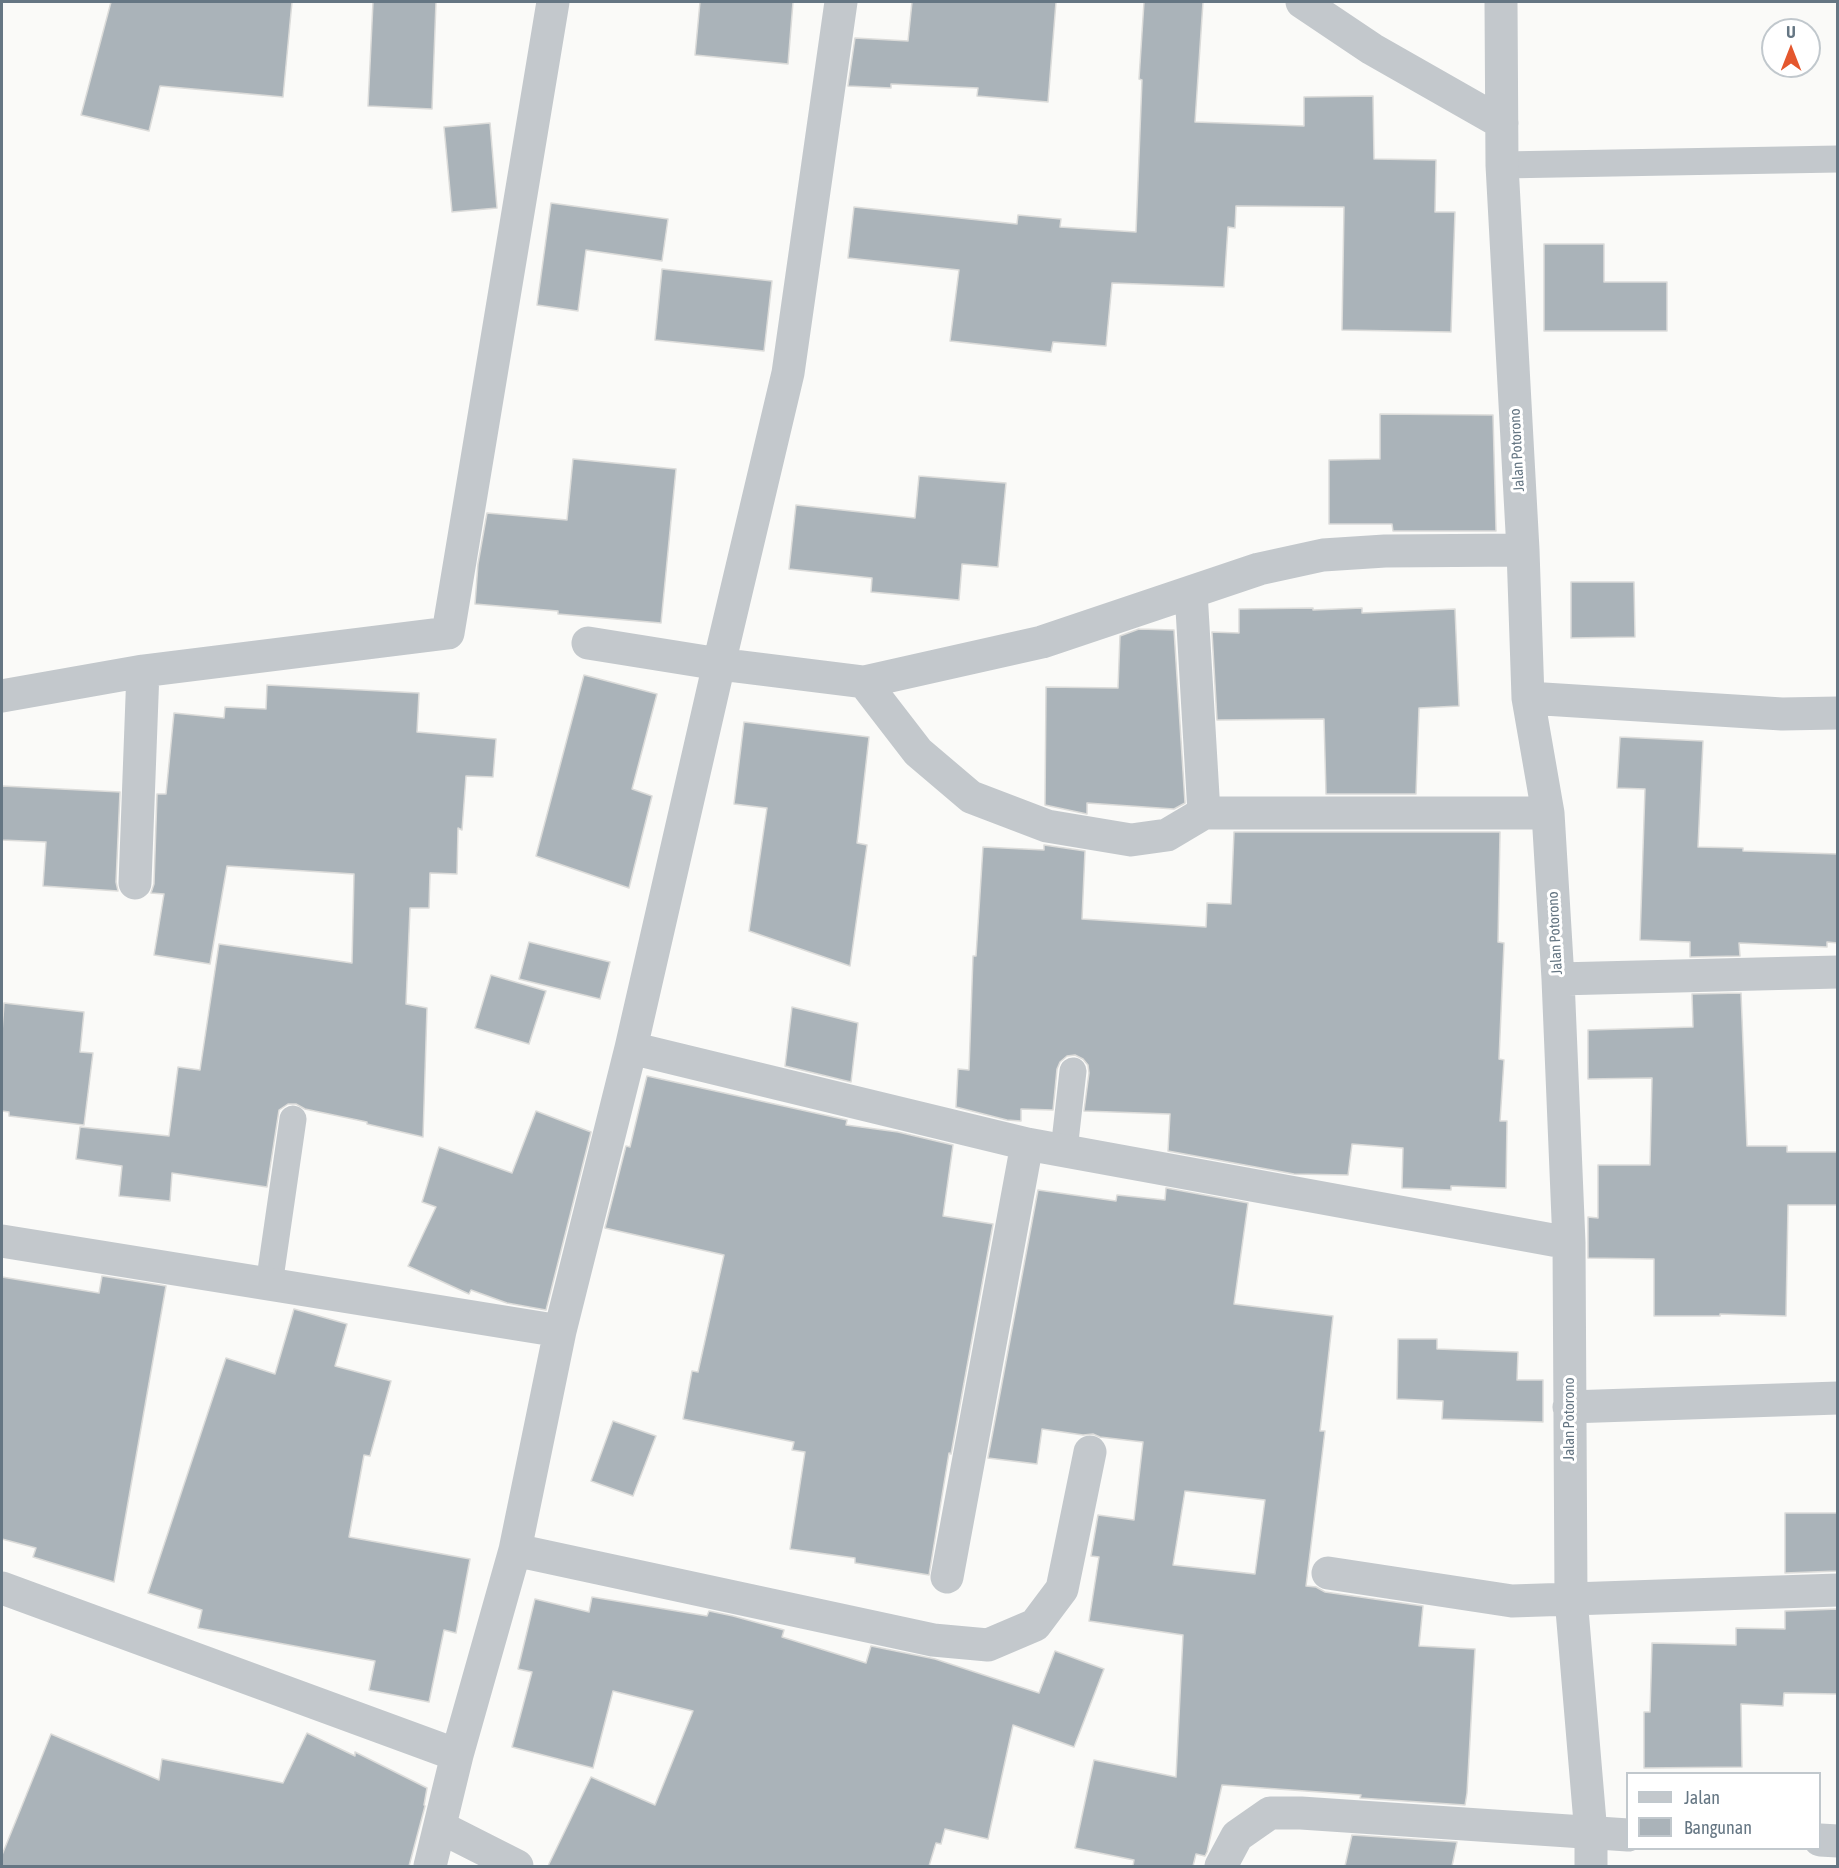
<!DOCTYPE html>
<style>
body{margin:0}
#map{position:relative;width:1839px;height:1868px;overflow:hidden;background:#fafaf8;font-family:"Asap Condensed",sans-serif}
canvas{display:block}
.frame{position:absolute;inset:0;border:3px solid #657683;pointer-events:none}
.legend{position:absolute;left:1626px;top:1772px;width:195px;height:78px;box-sizing:border-box;background:#fff;border:2px solid #c1c8cd;margin:0;padding:8px 10px;list-style:none;font-size:18px;color:#657683}
.legend li{display:flex;align-items:center;gap:12px;height:30px}
.legend b{width:30px;border:2px solid #c1c8cd}
.north{position:absolute;left:1761px;top:18px;width:60px;height:60px;box-sizing:border-box;background:#fff;border:2px solid #c1c8cd;border-radius:50%;rotate:0deg;font-size:16px;font-weight:700;line-height:24px;text-align:center;color:#657683}
.north::after{content:'';display:block;margin:auto;width:21px;height:27px;background:#e4572e;clip-path:polygon(50% 0,100% 100%,50% 72%,0 100%)}
</style>
<div id="map">
<canvas width="1839" height="1868"></canvas>
<div class="frame"></div>
<ul class="legend">
<li><b style="height:8px;background:#c3c8cc"></b>Jalan</li>
<li><b style="height:16px;background:#aab3b9"></b>Bangunan</li>
</ul>
<div class="north">U</div>
</div>
<script>
const c = document.querySelector('canvas').getContext('2d');
c.lineJoin = 'round';
function fillPath(path, color) { c.fillStyle = color; c.fill(path, 'evenodd'); }
const poly = rows => new Path2D(rows.map(r => 'M' + r).join(''));
function strokePath(path, color, width, dash) { c.strokeStyle = color; c.lineWidth = width; c.lineCap = dash ? 'butt' : 'round'; c.setLineDash(dash || []); c.stroke(path); }
function label(font, color, halo, rows, align = 'center') {
  c.font = font + ' "Asap Condensed",sans-serif'; c.lineWidth = 6; c.setLineDash([]); c.textBaseline = 'middle'; c.strokeStyle = halo; c.fillStyle = color; for (const [text, x, y, turn = 0] of rows) {
    c.save(); c.translate(x, y); c.rotate((+turn || 0) * Math.PI / 180); c.textAlign = isNaN(turn) ? turn : align; if (halo) c.strokeText(text, 0, 0); c.fillText(text, 0, 0); c.restore();
  }
}
const building = poly([
 [111,2,292,2,283,97,160,86,149,131,81,115,111,2],
 [373,2,436,2,432,109,368,106,373,2],
 [700,2,793,2,788,64,695,55,700,2],
 [912,2,1056,2,1048,102,977,96,978,88,891,84,891,88,848,86,855,38,908,41,912,2],
 [1144,2,1203,2,1195,122,1304,126,1304,97,1373,96,1374,159,1436,160,1435,212,1455,212,1451,332,1342,330,1344,207,1236,206,1235,228,1228,227,1224,287,1112,283,1106,346,1053,342,1051,352,950,341,959,270,848,258,854,207,1017,224,1018,215,1061,219,1060,227,1136,232,1142,80,1139,79,1144,2],
 [490,123,497,208,452,212,444,127,490,123],
 [551,203,668,219,662,261,586,250,578,311,537,305,551,203],
 [1544,244,1604,244,1604,282,1667,282,1667,331,1544,331,1544,244],
 [662,269,772,281,764,351,655,340,662,269],
 [1380,414,1493,415,1496,531,1393,531,1392,524,1329,524,1329,460,1380,459,1380,414],
 [573,459,676,469,661,623,558,614,558,611,475,604,478,564,487,513,567,520,573,459],
 [919,476,1006,483,998,567,962,564,959,600,871,592,872,578,789,569,796,505,915,518,919,476],
 [1571,582,1634,582,1635,637,1571,638,1571,582],
 [1313,608,1313,610,1362,608,1362,613,1455,609,1459,706,1419,708,1416,794,1326,794,1324,719,1217,720,1212,632,1239,633,1239,609,1313,608],
 [1139,629,1174,630,1185,803,1174,809,1087,803,1087,814,1045,805,1046,687,1118,688,1120,636,1139,629],
 [584,675,657,694,632,789,652,796,629,888,536,856,584,675],
 [267,685,419,693,417,732,496,739,493,777,466,776,462,830,458,828,457,874,430,873,429,908,410,908,406,1004,427,1008,423,1137,367,1124,367,1122,305,1109,296,1104,288,1104,279,1110,267,1187,172,1173,170,1201,119,1196,122,1166,76,1159,80,1127,169,1136,178,1067,200,1070,219,944,352,963,354,874,227,866,210,964,154,955,164,894,151,893,154,884,157,794,166,794,174,713,224,718,225,707,266,709,267,685],
 [744,722,869,737,857,843,867,845,850,966,749,931,767,808,734,804,744,722],
 [1620,737,1703,741,1698,847,1743,848,1743,851,1838,854,1838,943,1827,942,1827,947,1739,943,1740,956,1690,957,1690,942,1640,940,1645,789,1617,788,1620,737],
 [2,786,120,792,116,882,118,891,43,886,46,842,2,840,2,786],
 [1234,832,1500,832,1498,942,1504,943,1499,1059,1504,1060,1500,1121,1507,1121,1506,1188,1451,1186,1451,1190,1402,1188,1403,1148,1352,1144,1348,1175,1294,1174,1168,1151,1170,1114,1084,1111,1089,1073,1088,1065,1083,1059,1075,1055,1067,1056,1060,1062,1057,1069,1053,1110,1021,1109,1021,1121,1007,1120,956,1107,958,1069,969,1070,973,956,976,956,983,847,1044,850,1044,845,1085,851,1082,919,1206,927,1207,903,1231,904,1234,832],
 [529,942,610,962,600,999,519,979,529,942],
 [491,975,546,991,529,1044,475,1028,491,975],
 [1741,993,1747,1146,1787,1146,1787,1152,1838,1152,1838,1205,1788,1205,1786,1316,1720,1314,1720,1316,1654,1316,1654,1259,1588,1258,1588,1217,1598,1218,1598,1165,1650,1165,1652,1078,1588,1079,1588,1030,1693,1027,1692,994,1741,993],
 [4,1003,84,1012,80,1052,93,1053,84,1125,9,1116,9,1112,2,1111,2,1032,4,1003],
 [792,1007,858,1023,851,1082,785,1066,792,1007],
 [647,1076,847,1120,846,1125,898,1132,953,1145,943,1216,993,1224,951,1454,949,1453,929,1575,855,1563,855,1558,790,1549,805,1452,792,1450,794,1442,683,1419,692,1371,698,1372,724,1255,605,1228,626,1146,630,1147,647,1076],
 [536,1111,591,1132,546,1310,507,1303,471,1290,469,1294,408,1266,436,1207,422,1202,439,1147,512,1173,536,1111],
 [1166,1188,1248,1203,1234,1304,1333,1316,1320,1431,1325,1431,1306,1586,1316,1587,1325,1592,1423,1606,1419,1646,1475,1649,1467,1793,1465,1805,1360,1798,1361,1795,1222,1785,1207,1852,1205,1856,1196,1854,1193,1866,1133,1866,1134,1860,1075,1848,1094,1760,1176,1777,1183,1635,1089,1621,1099,1557,1091,1556,1098,1515,1134,1520,1143,1442,1100,1437,1093,1434,1083,1435,1042,1429,1037,1464,988,1458,1038,1190,1116,1201,1117,1195,1165,1200,1166,1188],
 [1185,1491,1265,1500,1255,1574,1173,1565,1185,1491],
 [102,1276,166,1286,114,1582,33,1557,36,1548,2,1539,2,1277,99,1293,102,1276],
 [294,1309,347,1324,335,1366,391,1381,370,1456,364,1455,349,1537,470,1559,456,1633,444,1630,429,1702,369,1690,375,1661,198,1628,202,1610,148,1593,226,1358,275,1374,294,1309],
 [1398,1339,1437,1339,1437,1349,1518,1352,1517,1380,1543,1380,1543,1422,1442,1419,1443,1401,1397,1399,1398,1339],
 [613,1421,656,1436,633,1496,591,1481,613,1421],
 [1785,1513,1838,1513,1838,1571,1785,1573,1785,1513],
 [592,1597,707,1616,709,1611,733,1616,784,1630,782,1637,866,1663,871,1646,935,1659,1039,1693,1055,1651,1104,1669,1074,1747,1013,1725,988,1839,945,1829,941,1844,936,1843,929,1866,548,1866,591,1777,655,1805,693,1711,613,1691,593,1768,512,1747,532,1672,518,1669,535,1599,589,1612,592,1597],
 [1838,1609,1838,1694,1784,1693,1783,1706,1741,1704,1742,1767,1644,1768,1644,1712,1650,1712,1652,1643,1736,1645,1736,1628,1785,1629,1785,1611,1838,1609],
 [307,1733,355,1756,355,1752,427,1788,424,1805,425,1806,409,1866,2,1866,2,1855,51,1734,159,1780,162,1759,283,1783,307,1733],
 [1352,1835,1457,1842,1452,1866,1345,1866,1352,1835]
]);
fillPath(building, '#aab3b9');
strokePath(building, '#dcdcda', 1.5);
strokePath(poly([
 [1502,165,1838,159],
 [1064,1150,1073,1071],
 [269,1285,293,1119]
]), '#c3c8cc', 27);
strokePath(poly([
 [1302,2,1372,49,1502,123],
 [1501,2,1502,165,1523,550,1528,698,1548,813,1558,979,1569,1243,1571,1598,1591,1834,1591,1866],
 [1191,592,1204,813],
 [588,643,719,664,864,682,1042,642,1259,569,1323,555,1385,551,1523,550],
 [864,682,918,752,971,797,1047,826,1131,840,1167,835,1204,813,1548,813],
 [2,696,143,671,448,633,553,2],
 [1528,698,1782,714,1838,713],
 [135,883,143,671],
 [1558,979,1838,972],
 [631,1048,1027,1144,1569,1243],
 [2,1241,560,1331],
 [1569,1407,1838,1398],
 [515,1550,933,1640,988,1645,1035,1625,1062,1589,1090,1452],
 [1328,1573,1512,1601,1838,1590],
 [947,1577,1027,1144],
 [2,1588,457,1755],
 [440,1827,517,1866],
 [1820,1840,1838,1841],
 [430,1866,457,1755,515,1550,560,1331,631,1048,719,664,788,373,841,2],
 [1221,1866,1237,1836,1270,1813,1301,1813,1628,1835]
]), '#c3c8cc', 33);
label('15px', '#657683', '#fff', [
 ["Jalan Potorono",1517,450,-93],
 ["Jalan Potorono",1555,933,-93],
 ["Jalan Potorono",1569,1419,-90]
]);
</script>
